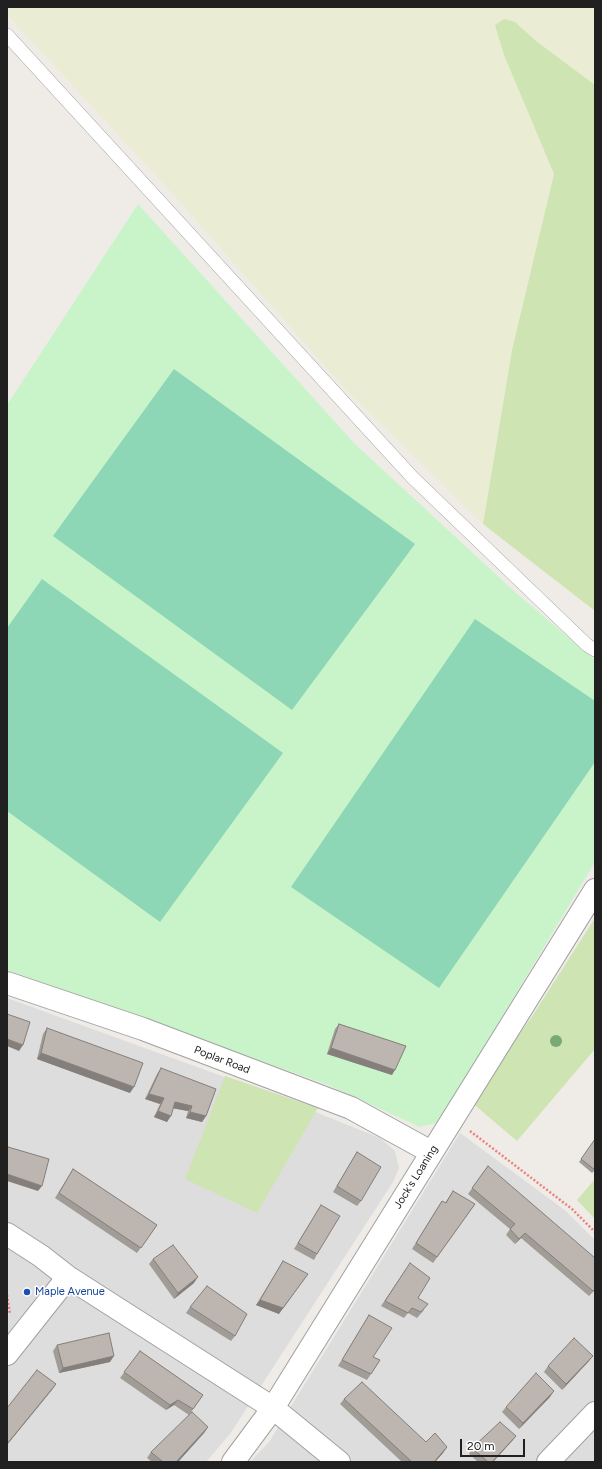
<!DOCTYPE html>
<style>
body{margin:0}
#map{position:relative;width:602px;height:1469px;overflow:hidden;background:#efece7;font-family:Figtree,sans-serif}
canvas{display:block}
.frame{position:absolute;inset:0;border:8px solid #202020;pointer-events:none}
.scale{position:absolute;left:460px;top:1439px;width:65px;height:18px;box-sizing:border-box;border:2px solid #202020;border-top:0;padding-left:5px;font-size:12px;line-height:14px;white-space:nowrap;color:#202020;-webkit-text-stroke:3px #fff;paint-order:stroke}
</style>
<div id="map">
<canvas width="602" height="1469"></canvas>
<div class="frame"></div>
<div class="scale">20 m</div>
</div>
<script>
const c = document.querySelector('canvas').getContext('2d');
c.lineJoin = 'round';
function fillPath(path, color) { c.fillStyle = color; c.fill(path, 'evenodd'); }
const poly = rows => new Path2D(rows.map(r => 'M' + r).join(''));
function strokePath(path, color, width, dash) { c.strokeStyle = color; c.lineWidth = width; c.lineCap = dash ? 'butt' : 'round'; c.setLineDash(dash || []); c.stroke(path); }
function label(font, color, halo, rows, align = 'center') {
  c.font = font + ' Figtree,sans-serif'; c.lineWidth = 3; c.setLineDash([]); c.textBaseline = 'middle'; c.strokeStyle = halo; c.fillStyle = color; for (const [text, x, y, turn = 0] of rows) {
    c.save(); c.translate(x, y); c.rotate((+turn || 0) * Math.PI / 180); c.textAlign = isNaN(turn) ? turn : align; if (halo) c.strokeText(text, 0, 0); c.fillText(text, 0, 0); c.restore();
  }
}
fillPath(poly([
 [7,998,266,1092,380,1138,395,1151,399,1168,393,1182,230,1434,206,1462,7,1462],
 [460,1133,566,1211,595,1240,595,1462,250,1462,269,1442]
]), '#dedddd');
fillPath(poly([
 [7,7,595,7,595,85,536,41,515,22,504,55,554,173,512,350,483,524,346,390,171,192,7,15]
]), '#ebecd4');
fillPath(poly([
 [504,19,515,22,536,41,595,85,595,611,483,524,512,350,554,174,504,55,495,25],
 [595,918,595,1049,517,1141,471,1102,533,1015],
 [225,1076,318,1108,257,1213,185,1179],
 [595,1179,595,1219,577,1200]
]), '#cee4b2');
fillPath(poly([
 [138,204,355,444,515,592,595,660,595,862,439,1122,420,1127,328,1085,7,970,7,405]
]), '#c9f4ca');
fillPath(poly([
 [174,369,415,544,292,710,53,536],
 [42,579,283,753,160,922,7,811,7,628],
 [475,619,595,701,595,762,439,988,291,887]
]), '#8dd6b6');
const service = poly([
 [7,35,413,478,587,645,595,650]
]);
const minor = poly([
 [7,983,143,1029,351,1108,431,1152],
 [7,1234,41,1256,68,1277,273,1408,339,1462],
 [7,1354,68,1277],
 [233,1462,273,1408,595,890],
 [548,1462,595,1413]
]);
strokePath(service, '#a1a1a1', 14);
strokePath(minor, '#a1a1a1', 24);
strokePath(poly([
 [470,1131,572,1209,595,1232],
 [7,1295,10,1314]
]), '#ec817c', 2.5, [2, 2]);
strokePath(service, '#fff', 13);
strokePath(minor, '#fff', 22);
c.fillStyle = '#78aa76';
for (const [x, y] of [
 [556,1041]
]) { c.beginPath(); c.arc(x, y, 6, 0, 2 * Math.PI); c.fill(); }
fillPath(poly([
 [339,1024,392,1075,327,1054,335,1029],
 [47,1028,130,1093,37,1059,43,1034],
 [161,1068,206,1116,202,1122,186,1118,188,1111,173,1108,167,1122,154,1117,160,1104,145,1099,157,1074],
 [595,1139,595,1170,592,1173,579,1162],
 [357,1152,361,1201,357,1206,333,1192],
 [488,1166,595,1290,589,1296,521,1238,515,1244,506,1235,510,1229,468,1194],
 [73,1169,157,1225,137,1253,55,1198],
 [453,1191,475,1204,433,1263,412,1249,438,1207,442,1201,445,1203],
 [321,1205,317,1254,314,1260,294,1249],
 [153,1259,194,1283,174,1299,149,1264],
 [283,1261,279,1314,256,1305],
 [406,1269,418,1298,424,1310,417,1318,408,1313,404,1318,381,1306],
 [190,1307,235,1336,231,1341,186,1313],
 [369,1315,373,1357,380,1360,367,1380,338,1366],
 [57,1345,110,1362,59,1373,53,1351],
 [140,1351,203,1395,189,1415,174,1405,166,1410,120,1378],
 [589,1361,562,1390,544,1372,548,1366],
 [550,1397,519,1429,502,1412,506,1407],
 [344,1399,426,1442,447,1447,443,1453,435,1462,402,1462,340,1404],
 [208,1427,204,1433,178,1462,152,1462,147,1458,151,1452],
 [516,1436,512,1441,493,1462,478,1462,469,1454,472,1448]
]), '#a29c97');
fillPath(poly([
 [7,1039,23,1045,19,1051,7,1046],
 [331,1048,395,1070,392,1075,327,1054],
 [41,1053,134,1087,130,1093,37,1059],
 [149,1094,164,1098,160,1104,145,1099],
 [175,1102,192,1106,188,1111,171,1108],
 [158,1111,171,1116,167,1122,154,1117],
 [190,1112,206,1116,202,1122,186,1118],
 [7,1174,42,1186,38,1191,7,1181],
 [525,1233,521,1238,515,1244,519,1239],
 [308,1274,279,1314,256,1305,260,1300],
 [198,1277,194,1283,174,1299,178,1293],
 [114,1356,110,1362,59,1373,63,1368],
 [593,1356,589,1361,562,1390,566,1384],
 [56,1384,52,1390,7,1445,7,1444],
 [554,1391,550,1397,519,1429,523,1423],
 [178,1400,174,1405,166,1410,170,1405],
 [208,1427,204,1433,178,1462,176,1462],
 [516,1436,512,1441,493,1462,492,1462],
 [447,1447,443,1453,435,1462,434,1462]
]), '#847f7b');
const building = poly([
 [7,1014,30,1022,23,1045,7,1039,7,1014],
 [339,1024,406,1046,395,1070,331,1048,339,1024],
 [47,1028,143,1063,134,1087,41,1053,47,1028],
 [161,1068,216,1089,206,1116,190,1112,192,1106,175,1102,171,1116,158,1111,164,1098,149,1094,161,1068],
 [595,1139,595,1170,581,1159,595,1139],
 [8,1147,49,1159,42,1186,7,1174,7,1150,8,1147],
 [357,1152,381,1167,361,1201,337,1186,357,1152],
 [488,1166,595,1258,595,1289,593,1291,525,1233,519,1239,510,1229,515,1224,472,1188,488,1166],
 [73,1169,157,1225,141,1248,59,1193,73,1169],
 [453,1191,475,1204,437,1257,416,1243,442,1201,446,1203,453,1191],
 [321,1205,340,1216,317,1254,298,1243,321,1205],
 [173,1245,198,1277,178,1293,153,1259,173,1245],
 [283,1261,308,1274,283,1308,260,1300,283,1261],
 [410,1263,430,1278,418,1298,428,1304,421,1312,412,1308,408,1313,385,1301,410,1263],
 [207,1286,247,1314,235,1336,190,1307,207,1286],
 [369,1315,392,1328,373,1357,380,1360,371,1374,342,1360,369,1315],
 [109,1333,114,1356,63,1368,57,1345,109,1333],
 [574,1338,593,1356,566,1384,548,1366,574,1338],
 [140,1351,203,1395,193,1409,178,1400,170,1405,124,1372,140,1351],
 [37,1370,56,1384,7,1444,7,1408,37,1370],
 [536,1373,554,1391,523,1423,506,1407,536,1373],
 [362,1382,426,1442,435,1433,447,1447,434,1462,412,1462,344,1399,362,1382],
 [192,1412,208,1427,176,1462,163,1462,151,1452,192,1412],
 [500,1422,516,1436,492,1462,488,1462,472,1448,500,1422]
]);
fillPath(building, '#bcb5b0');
strokePath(building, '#847f7b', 1);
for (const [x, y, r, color] of [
 [27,1292,4,"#1a4fb4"]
]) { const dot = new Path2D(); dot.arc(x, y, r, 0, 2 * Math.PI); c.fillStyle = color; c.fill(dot); strokePath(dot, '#fff', 1.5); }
label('11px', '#202020', '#fff', [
 ["Poplar Road",222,1060,21],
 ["Jock's Loaning",416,1177,-58]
]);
label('11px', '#164399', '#fff', [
 ["Maple Avenue",35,1292]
], 'left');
</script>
